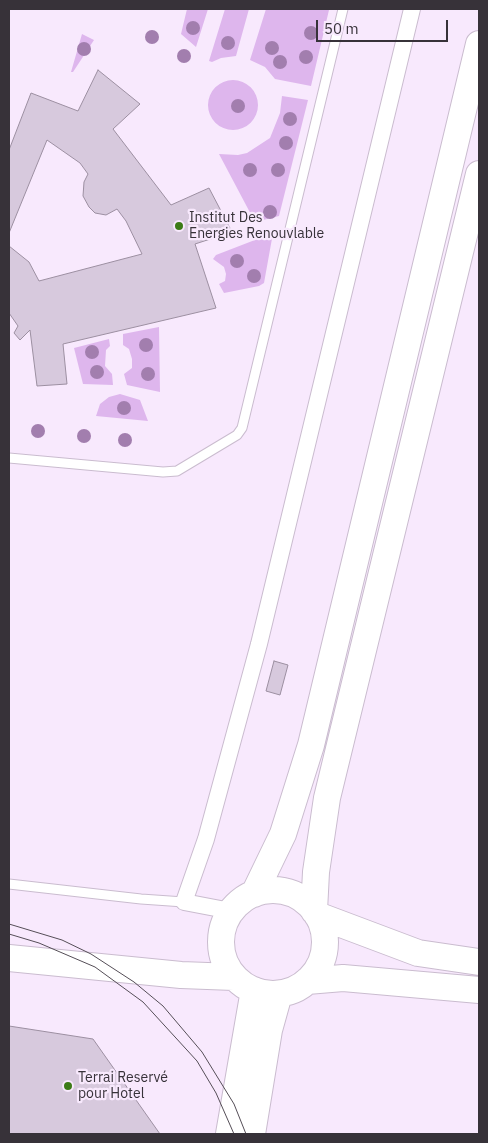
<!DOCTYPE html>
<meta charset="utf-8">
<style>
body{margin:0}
#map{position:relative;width:488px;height:1143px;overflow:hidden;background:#f8e9fd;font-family:"IBM Plex Sans",sans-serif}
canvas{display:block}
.frame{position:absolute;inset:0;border:10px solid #373239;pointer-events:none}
.scale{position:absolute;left:316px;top:20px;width:132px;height:22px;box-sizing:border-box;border:2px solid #373239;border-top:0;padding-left:6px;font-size:15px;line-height:18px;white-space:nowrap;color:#373239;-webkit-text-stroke:4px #f8e9fd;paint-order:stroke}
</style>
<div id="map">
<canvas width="488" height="1143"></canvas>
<div class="frame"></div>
<div class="scale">50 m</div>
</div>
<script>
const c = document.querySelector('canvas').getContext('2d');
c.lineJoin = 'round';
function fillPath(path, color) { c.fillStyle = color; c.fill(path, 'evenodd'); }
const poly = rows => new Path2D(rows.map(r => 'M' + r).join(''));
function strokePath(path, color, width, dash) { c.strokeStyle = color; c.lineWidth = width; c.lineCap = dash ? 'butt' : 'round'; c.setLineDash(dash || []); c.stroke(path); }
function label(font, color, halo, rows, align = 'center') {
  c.font = font + ' "IBM Plex Sans",sans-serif'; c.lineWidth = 4.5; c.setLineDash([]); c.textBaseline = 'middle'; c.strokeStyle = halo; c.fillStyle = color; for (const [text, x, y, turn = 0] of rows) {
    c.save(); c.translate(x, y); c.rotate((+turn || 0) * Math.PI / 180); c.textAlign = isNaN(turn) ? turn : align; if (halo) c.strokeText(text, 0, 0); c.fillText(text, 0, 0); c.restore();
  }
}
fillPath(poly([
 [187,9,208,9,196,47,181,34],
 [225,9,249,9,236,56,221,58,212,62,209,61],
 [266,9,329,10,311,86,275,79,265,67,250,60],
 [82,34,94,40,73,72,71,72],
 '208 105a25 25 0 1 1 50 0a25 25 0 1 1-50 0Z',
 [282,96,308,100,279,216,255,222,219,154,238,155,247,153,270,138,280,113],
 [273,233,264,283,259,286,224,293,219,284,225,281,226,274,224,267,213,259,216,255],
 [159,327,160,392,127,385,124,374,132,368,132,359,129,349,123,345,123,334],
 [109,339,110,346,106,350,105,366,112,374,113,385,83,384,74,348],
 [120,394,140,400,148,421,96,416,100,404,109,397]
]), '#deb6ed');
const building = poly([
 [98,70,140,104,113,129,171,205,209,188,232,232,195,244,216,308,63,344,67,384,37,386,30,330,20,340,14,333,18,326,9,313,9,246,29,262,39,281,142,254,126,221,117,209,106,215,95,213,89,207,83,196,84,182,88,174,80,163,47,140,9,233,9,150,31,93,78,111,98,70],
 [274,661,288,665,280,695,266,691,274,661],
 [9,1026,93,1039,160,1134,9,1134,9,1026]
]);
fillPath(building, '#d7c9dd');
strokePath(building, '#9c8fa1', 1);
const lane = poly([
 [9,458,163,472,177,471,237,435,242,428,343,9],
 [9,884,141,899,184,902]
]);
const street = poly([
 [231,911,184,902,206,839,259,644,412,9]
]);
const primary = poly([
 '221 942a52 52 0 1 1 104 0a52 52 0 1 1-104 0Z',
 [254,894,283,834,311,745,479,44],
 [314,911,316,872,327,798,479,174],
 [317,915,418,953,479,962],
 [9,958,181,975,234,977],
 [307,981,343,978,479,990],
 [229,1134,254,990],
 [252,1134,269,1030,279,994]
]);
strokePath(lane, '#cabccf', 11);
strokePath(street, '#cabccf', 18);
strokePath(primary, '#cabccf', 28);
strokePath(lane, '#fff', 9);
strokePath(street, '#fff', 16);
strokePath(primary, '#fff', 26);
strokePath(poly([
 [9,924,62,940,91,954,134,982,163,1006,202,1052,234,1104,246,1134],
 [9,934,39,943,95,967,143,1002,197,1061,216,1093,234,1134]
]), '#554e57', 1);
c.fillStyle = '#a27eae';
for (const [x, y] of [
 [193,28],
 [311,33],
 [152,37],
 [228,43],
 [272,48],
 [84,49],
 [184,56],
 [306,57],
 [280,62],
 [238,106],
 [290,119],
 [286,143],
 [250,170],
 [278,170],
 [270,212],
 [237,261],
 [254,276],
 [146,345],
 [92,352],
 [97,372],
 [148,374],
 [124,408],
 [38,431],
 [84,436],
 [125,440]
]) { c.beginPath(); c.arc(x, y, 7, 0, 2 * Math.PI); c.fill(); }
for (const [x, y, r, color] of [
 [179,226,5,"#3c7b17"],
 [68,1086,5,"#3c7b17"]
]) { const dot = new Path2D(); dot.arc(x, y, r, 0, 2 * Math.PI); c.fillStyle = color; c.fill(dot); strokePath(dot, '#f8e9fd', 2); }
label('14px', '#373239', '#f8e9fd', [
 ["Institut Des",189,218],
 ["Energies Renouvlable",189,234],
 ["Terrai Reservé",78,1078],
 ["pour Hotel",78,1094]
], 'left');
</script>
